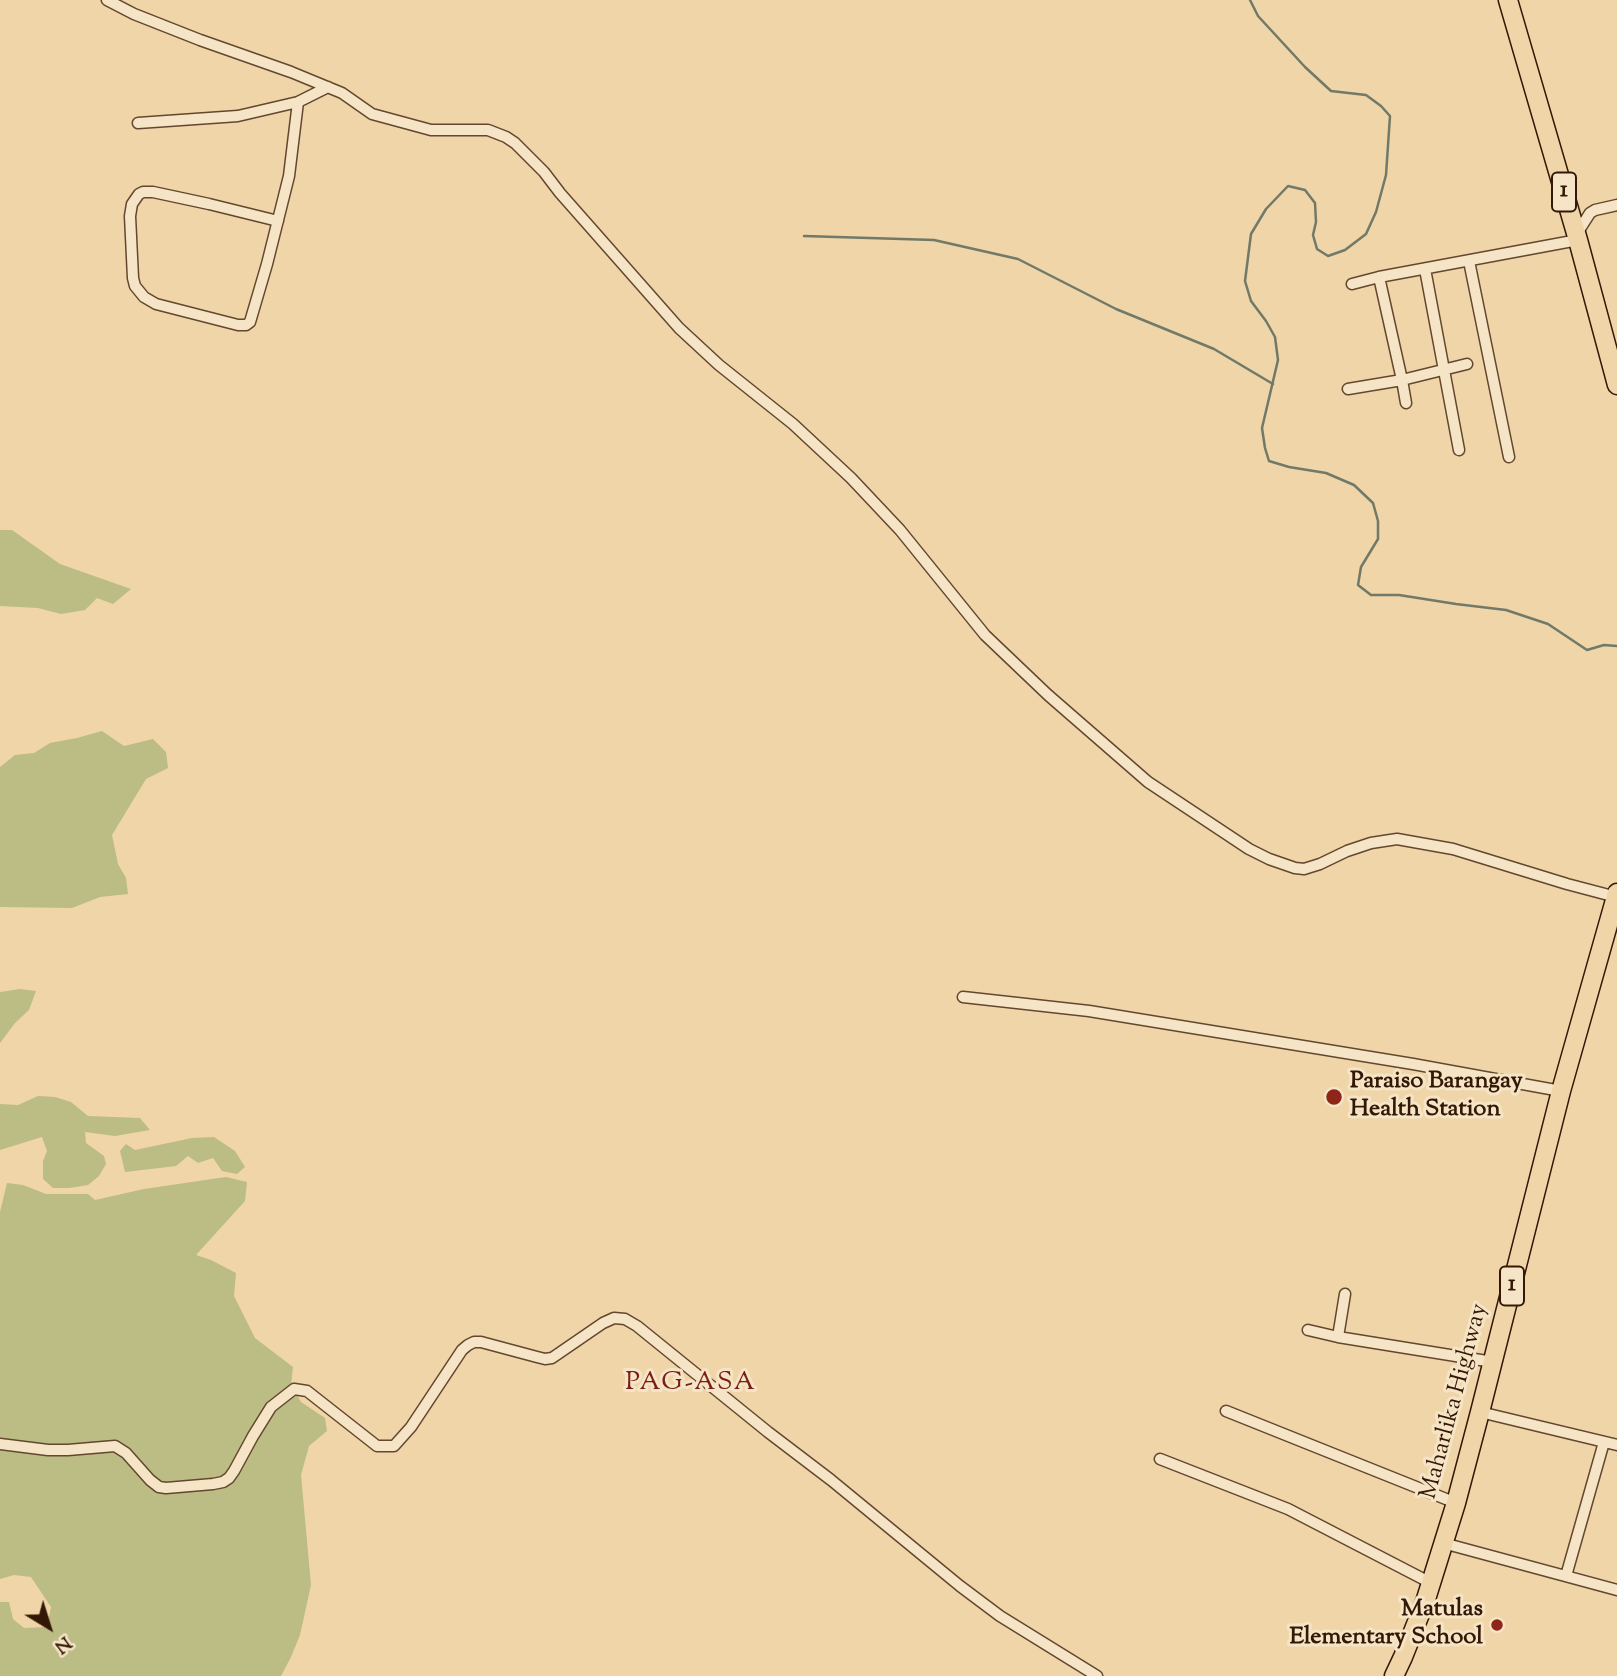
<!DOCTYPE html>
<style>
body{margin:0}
#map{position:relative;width:1617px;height:1676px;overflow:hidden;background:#efd5a8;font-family:"Sorts Mill Goudy",serif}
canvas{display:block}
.north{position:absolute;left:14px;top:1592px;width:70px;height:70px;-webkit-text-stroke:5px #f5e4c6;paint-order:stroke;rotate:142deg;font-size:19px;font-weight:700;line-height:28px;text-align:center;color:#341806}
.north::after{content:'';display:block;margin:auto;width:24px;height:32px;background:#341806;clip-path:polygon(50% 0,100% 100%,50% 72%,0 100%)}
</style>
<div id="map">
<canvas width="1617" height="1676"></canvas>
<div class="north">N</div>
</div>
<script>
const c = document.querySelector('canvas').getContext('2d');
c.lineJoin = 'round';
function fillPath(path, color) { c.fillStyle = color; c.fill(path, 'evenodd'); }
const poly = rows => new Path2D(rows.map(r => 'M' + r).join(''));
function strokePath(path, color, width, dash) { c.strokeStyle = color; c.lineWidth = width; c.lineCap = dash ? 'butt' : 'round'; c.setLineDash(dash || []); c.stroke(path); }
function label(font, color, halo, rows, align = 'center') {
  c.font = font + ' "Sorts Mill Goudy",serif'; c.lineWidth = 6; c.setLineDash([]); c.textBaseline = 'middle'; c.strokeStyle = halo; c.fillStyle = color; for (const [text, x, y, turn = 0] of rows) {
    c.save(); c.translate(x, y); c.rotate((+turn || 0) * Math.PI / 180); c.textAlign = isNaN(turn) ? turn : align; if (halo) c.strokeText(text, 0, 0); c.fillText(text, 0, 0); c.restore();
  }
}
fillPath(poly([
 [0,530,12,530,60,564,131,589,113,604,97,598,85,610,61,614,38,608,0,606],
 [102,731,124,746,153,739,166,752,168,768,146,779,112,835,118,864,126,878,128,894,100,897,72,908,0,907,0,767,15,755,34,753,50,743,77,738],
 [20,989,36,991,29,1010,15,1023,0,1043,0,992],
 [38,1096,55,1097,71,1102,88,1116,140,1118,150,1130,115,1136,85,1132,86,1143,104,1156,106,1164,99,1176,88,1185,69,1188,53,1188,43,1179,43,1161,47,1151,42,1137,0,1150,0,1104,18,1105],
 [214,1137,235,1151,245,1167,237,1174,222,1171,213,1158,198,1163,188,1156,176,1166,125,1172,120,1151,126,1144,135,1150,192,1138],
 [226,1177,247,1182,245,1201,196,1255,211,1260,236,1273,234,1296,255,1338,293,1367,291,1385,301,1402,325,1418,327,1431,309,1446,301,1475,311,1585,300,1635,291,1657,281,1676,0,1676,0,1602,9,1602,13,1619,24,1628,47,1627,51,1607,31,1577,14,1575,0,1579,0,1212,7,1183,23,1185,46,1194,88,1194,95,1200,144,1189]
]), '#bcbc85');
strokePath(poly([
 [1250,0,1258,16,1305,67,1331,91,1366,95,1381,106,1390,116,1386,175,1376,212,1366,234,1345,250,1328,256,1317,249,1313,235,1316,222,1315,203,1305,190,1288,186,1266,209,1251,234,1245,281,1251,301,1266,321,1275,337,1278,360,1262,428,1265,448,1269,461,1289,467,1326,473,1354,485,1373,503,1378,521,1378,539,1361,567,1358,585,1371,595,1399,595,1456,604,1506,610,1548,624,1587,650,1604,645,1617,646],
 [804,236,934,240,1018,259,1116,309,1214,349,1273,384]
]), '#717968', 2.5);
const street = poly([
 [107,0,134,14,200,40,291,72,342,93,372,114,431,130,488,130,506,137,515,143,544,172,560,193,679,328,719,365,793,424,851,478,900,530,985,635,1048,695,1148,782,1249,849,1269,859,1295,868,1304,869,1320,864,1347,851,1371,843,1397,839,1453,849,1567,884,1616,897],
 [138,123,238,116,298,102,328,87],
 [278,221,209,204,153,192,143,192,139,194,132,204,130,216,133,278,135,286,144,297,156,304,238,325,246,325,250,322,267,264,289,176,298,102],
 [1576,235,1590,213,1595,210,1617,205],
 [1469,261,1509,457],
 [1425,269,1459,450],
 [1379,277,1402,380,1406,403],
 [1352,284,1379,277,1578,240],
 [1348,389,1402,380,1467,364],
 [963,997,1089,1011,1413,1064,1561,1091],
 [1308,1330,1338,1337,1493,1362],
 [1338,1337,1345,1294],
 [1226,1411,1456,1503],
 [1480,1412,1617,1445],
 [0,1444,48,1450,68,1450,115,1446,126,1453,150,1480,159,1487,166,1488,213,1484,223,1482,229,1478,234,1471,253,1436,271,1407,294,1389,307,1391,377,1446,394,1446,411,1427,462,1350,468,1345,474,1342,481,1342,537,1357,545,1359,552,1358,603,1323,614,1318,625,1319,637,1326,768,1432,831,1480,960,1586,1000,1616,1097,1676],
 [1160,1459,1288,1509,1431,1583],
 [1443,1543,1617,1590],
 [1566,1576,1604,1442]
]);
const highway = poly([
 [1508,0,1578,240,1617,385],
 [1394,1676,1403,1657,1426,1599,1456,1503,1480,1412,1561,1091,1617,893]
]);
strokePath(street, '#63472e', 13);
strokePath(highway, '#341806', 21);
strokePath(street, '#f5e4c6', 10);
strokePath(highway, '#efd5a8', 18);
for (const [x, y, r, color] of [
 [1334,1097,9,"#8f2418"],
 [1497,1625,7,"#8f2418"]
]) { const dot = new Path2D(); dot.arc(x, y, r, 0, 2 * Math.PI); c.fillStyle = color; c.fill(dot); strokePath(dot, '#f5e4c6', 2.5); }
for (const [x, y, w] of [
 [1564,192,24],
 [1512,1286,24]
]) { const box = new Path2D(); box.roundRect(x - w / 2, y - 19.5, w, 39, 5); c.fillStyle = '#f5e4c6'; c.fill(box); strokePath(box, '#341806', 2); }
label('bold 23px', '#341806', null, [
 ["1",1564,192],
 ["1",1512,1286]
]);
label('bold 24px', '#341806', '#f5e4c6', [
 ["Paraiso Barangay",1350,1083],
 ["Health Station",1350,1111],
 ["Matulas",1483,1611,"right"],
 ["Elementary School",1483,1639,"right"]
], 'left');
label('24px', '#341806', '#f5e4c6', [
 ["Maharlika Highway",1456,1402,-75]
]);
c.letterSpacing = '2px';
label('26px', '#7a1f14', '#f5e4c6', [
 ["PAG-ASA",691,1385]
]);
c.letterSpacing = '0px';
</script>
